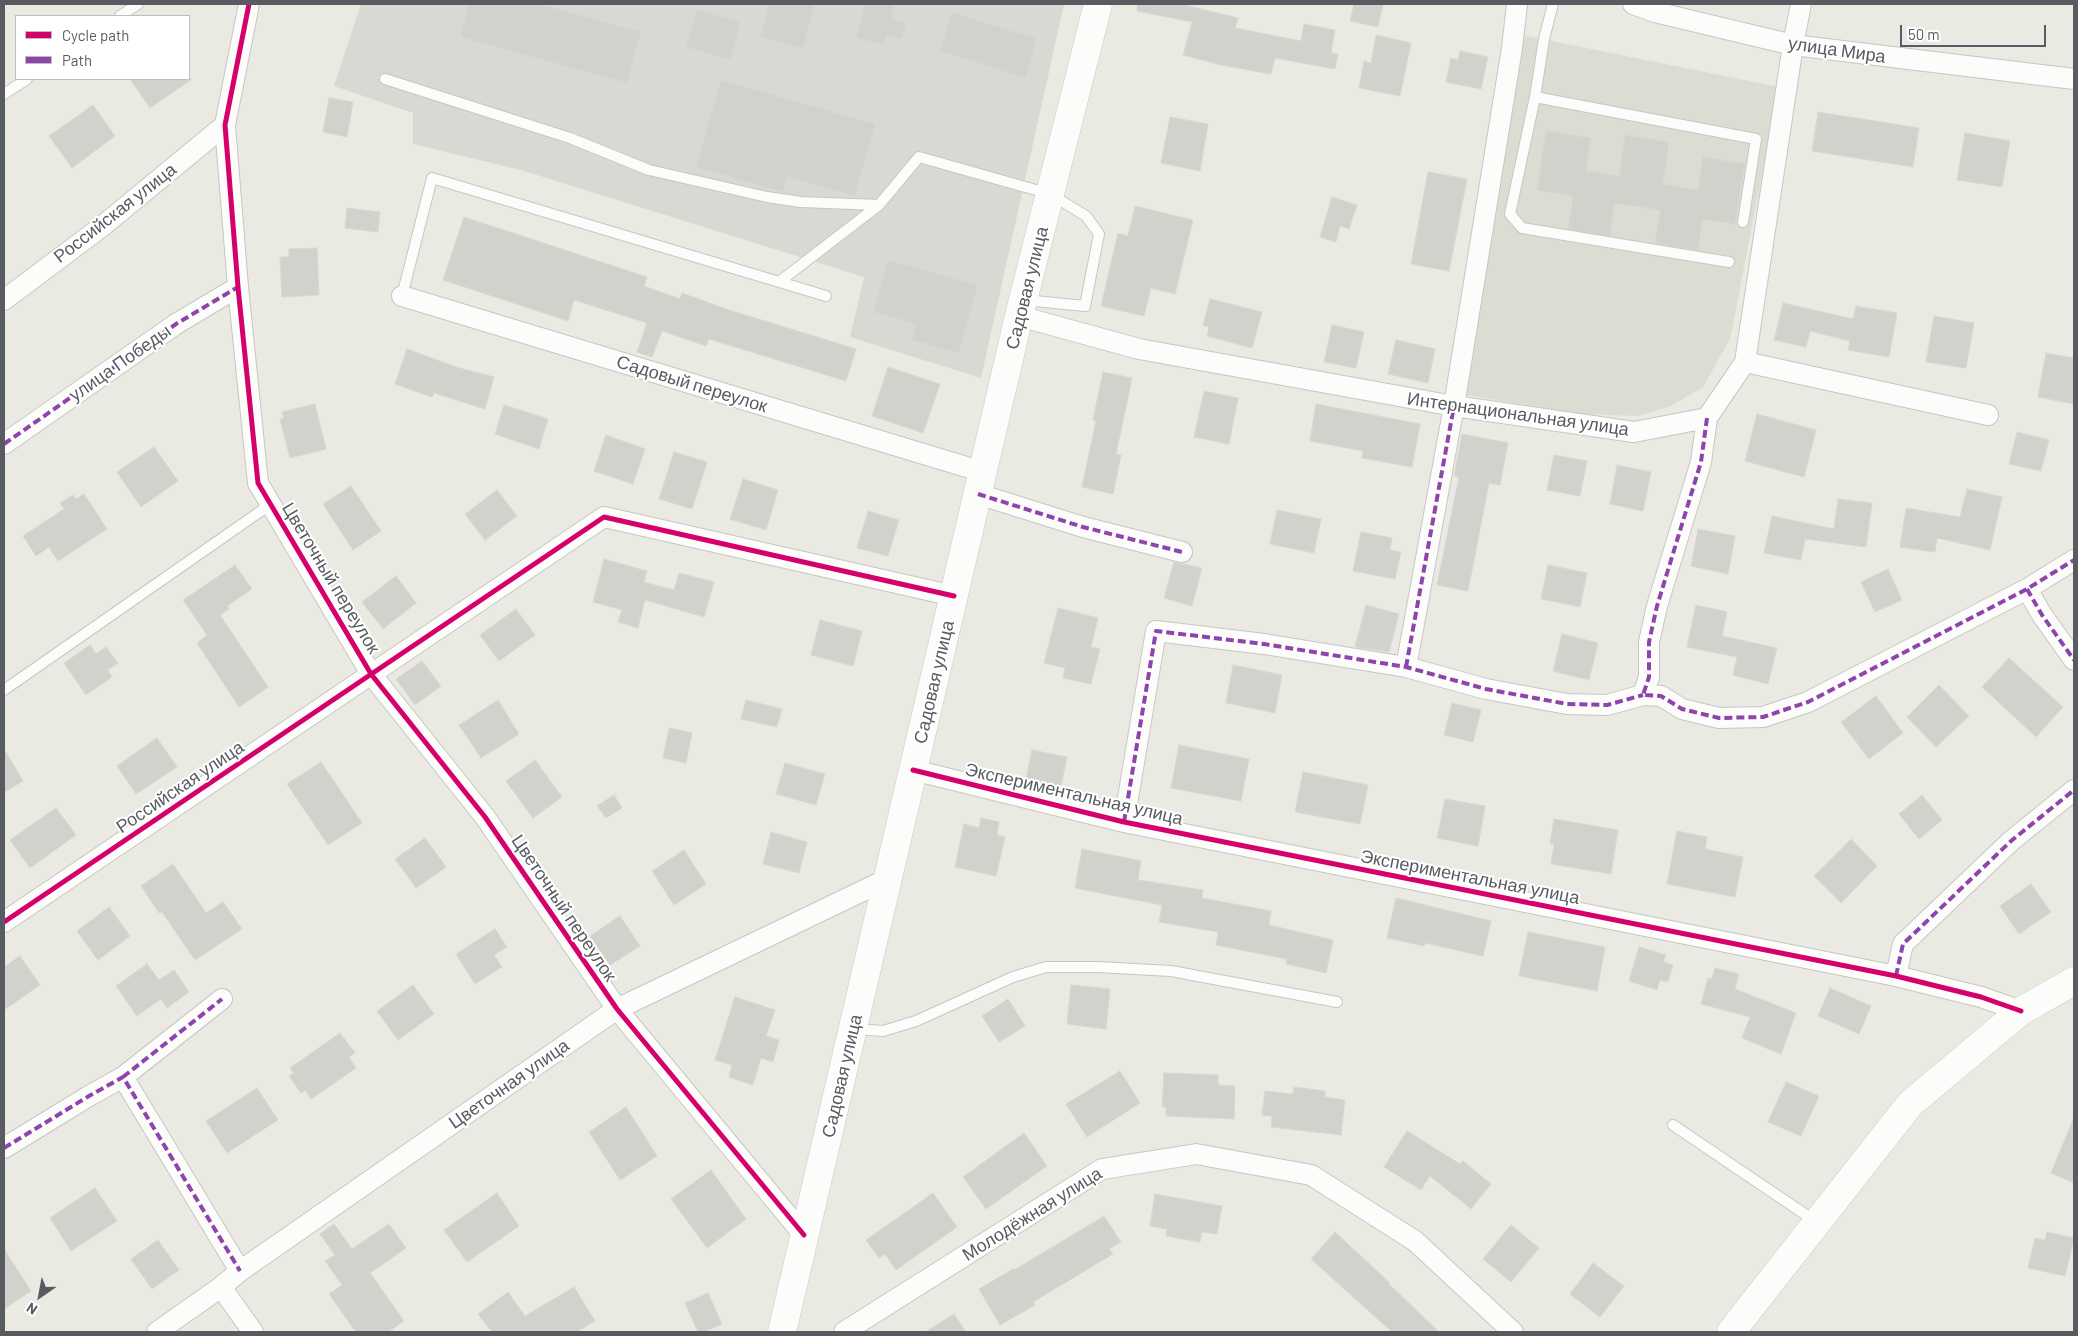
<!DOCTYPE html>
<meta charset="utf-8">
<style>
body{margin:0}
#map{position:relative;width:2078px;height:1336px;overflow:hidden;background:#eae9e2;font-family:Barlow,sans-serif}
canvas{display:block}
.frame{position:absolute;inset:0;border:5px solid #585c62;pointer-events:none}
.legend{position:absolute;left:15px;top:15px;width:175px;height:65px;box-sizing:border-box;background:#fff;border:1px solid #bcbec0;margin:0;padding:6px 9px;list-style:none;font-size:15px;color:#585c62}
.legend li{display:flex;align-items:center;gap:10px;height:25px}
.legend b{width:25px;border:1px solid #bcbec0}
.north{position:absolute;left:15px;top:1271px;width:50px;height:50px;-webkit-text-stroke:4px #fff;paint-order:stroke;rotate:213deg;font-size:14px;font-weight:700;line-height:20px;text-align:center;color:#585c62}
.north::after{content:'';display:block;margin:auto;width:18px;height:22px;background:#585c62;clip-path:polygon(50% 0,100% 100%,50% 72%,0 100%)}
.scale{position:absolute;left:1900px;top:25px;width:146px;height:22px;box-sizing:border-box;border:2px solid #585c62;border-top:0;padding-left:6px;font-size:15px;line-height:18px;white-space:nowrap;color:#585c62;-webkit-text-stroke:4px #fff;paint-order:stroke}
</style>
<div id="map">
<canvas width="2078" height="1336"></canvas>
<div class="frame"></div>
<ul class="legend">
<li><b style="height:6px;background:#d6006c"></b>Cycle path</li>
<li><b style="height:6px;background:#8e44ad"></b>Path</li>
</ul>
<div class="north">N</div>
<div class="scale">50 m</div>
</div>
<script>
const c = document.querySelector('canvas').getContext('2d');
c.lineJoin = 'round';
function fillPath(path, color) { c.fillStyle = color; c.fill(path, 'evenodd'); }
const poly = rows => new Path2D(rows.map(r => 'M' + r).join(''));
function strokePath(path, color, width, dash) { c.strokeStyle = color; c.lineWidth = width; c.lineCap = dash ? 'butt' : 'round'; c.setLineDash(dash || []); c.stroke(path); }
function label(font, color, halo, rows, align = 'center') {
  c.font = font + ' Barlow,sans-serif'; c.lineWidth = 4; c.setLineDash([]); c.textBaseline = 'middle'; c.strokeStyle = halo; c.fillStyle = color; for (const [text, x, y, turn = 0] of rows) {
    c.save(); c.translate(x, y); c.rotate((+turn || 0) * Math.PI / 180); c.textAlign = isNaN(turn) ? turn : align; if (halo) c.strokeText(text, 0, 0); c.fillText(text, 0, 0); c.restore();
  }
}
fillPath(poly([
 [361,4,1064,4,981,378,850,337,864,277,521,170,413,144,413,113,334,86]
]), '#d9d8d2');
fillPath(poly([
 [1522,35,1779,87,1730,339,1703,387,1671,406,1638,416,1582,414,1460,394]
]), '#dcdcd2');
const building = poly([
 [469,4,540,4,641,32,627,83,460,37,469,4],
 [769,4,815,4,803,48,760,37,769,4],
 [865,4,895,4,891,18,906,23,902,39,887,35,884,45,856,38,865,4],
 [1138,4,1181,4,1238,18,1235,28,1301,41,1304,24,1335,30,1331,53,1338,54,1335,69,1275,58,1271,74,1221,65,1183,55,1192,22,1137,11,1138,4],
 [1354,4,1383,4,1378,27,1350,21,1354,4],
 [697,9,741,23,730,60,686,47,697,9],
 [952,12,1037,39,1025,78,940,51,952,12],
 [1376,35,1411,43,1400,96,1359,88,1364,61,1371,63,1376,35],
 [1460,51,1488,57,1481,89,1446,82,1451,58,1458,60,1460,51],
 [130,79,192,79,150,108,130,79],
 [721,80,875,124,855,196,788,177,783,192,696,167,721,80],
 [329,98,353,102,347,137,323,132,329,98],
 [93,105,115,136,72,168,49,136,93,105],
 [1818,112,1919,128,1913,167,1812,151,1818,112],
 [1170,117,1208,124,1200,171,1161,163,1170,117],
 [1546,131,1591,138,1586,171,1619,176,1625,135,1669,142,1663,184,1698,190,1703,157,1745,164,1735,224,1703,219,1698,250,1655,243,1660,210,1615,203,1610,236,1568,229,1573,196,1537,190,1546,131],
 [1965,133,2010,141,2002,187,1957,180,1965,133],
 [1428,172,1467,179,1449,271,1411,264,1428,172],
 [1332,197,1357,205,1349,229,1340,226,1336,242,1320,237,1332,197],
 [1135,206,1193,220,1175,294,1151,288,1144,316,1101,306,1118,233,1128,236,1135,206],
 [347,208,380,212,378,232,345,228,347,208],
 [464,217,647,277,644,286,680,299,682,293,729,310,856,349,846,381,709,339,706,346,662,331,652,357,637,352,647,323,574,300,568,321,443,280,464,217],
 [317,248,319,295,282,297,280,257,289,257,289,249,317,248],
 [888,260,978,285,959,353,912,340,916,324,873,312,888,260],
 [1210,299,1262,312,1252,348,1207,336,1209,327,1203,325,1210,299],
 [1783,303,1853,319,1856,306,1897,313,1889,357,1848,350,1850,341,1810,331,1806,347,1774,340,1783,303],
 [1934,316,1974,323,1966,368,1926,362,1934,316],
 [1332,325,1364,332,1356,368,1324,362,1332,325],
 [1396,340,1435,349,1428,383,1388,374,1396,340],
 [407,349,456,367,494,377,485,409,434,393,432,397,395,384,407,349],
 [2046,353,2074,358,2074,404,2038,397,2046,353],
 [888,367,940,384,923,433,872,416,888,367],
 [1103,372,1132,378,1116,454,1121,455,1113,494,1082,487,1096,421,1093,420,1103,372],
 [1204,391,1238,398,1229,444,1194,437,1204,391],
 [315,404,326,449,290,458,280,419,284,418,282,412,315,404],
 [1316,404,1420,424,1412,467,1362,458,1363,451,1310,441,1316,404],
 [504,405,548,419,539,449,495,434,504,405],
 [1757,414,1816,430,1804,477,1745,461,1757,414],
 [2017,432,2049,440,2041,471,2009,464,2017,432],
 [1462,434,1508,443,1500,485,1489,483,1468,591,1437,585,1459,477,1454,476,1462,434],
 [606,435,645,449,633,484,594,471,606,435],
 [154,447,178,481,141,507,117,472,154,447],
 [674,452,707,462,692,509,659,499,674,452],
 [1554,455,1587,461,1580,496,1547,490,1554,455],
 [1617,465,1651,472,1643,511,1610,504,1617,465],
 [743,479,778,490,766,530,730,519,743,479],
 [351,486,381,531,353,550,323,504,351,486],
 [1967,489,2002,497,1990,550,1937,538,1935,552,1900,547,1906,508,1960,517,1967,489],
 [497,490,517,516,485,540,465,514,497,490],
 [84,494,107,529,58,561,49,547,36,556,23,536,64,509,60,503,73,495,76,499,84,494],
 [1838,499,1872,503,1866,547,1805,539,1801,560,1764,553,1772,516,1834,529,1838,499],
 [1277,510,1321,519,1314,553,1270,544,1277,510],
 [868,511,899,520,888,556,857,548,868,511],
 [1698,529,1735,536,1728,574,1691,566,1698,529],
 [1361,532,1392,538,1390,550,1401,552,1395,579,1353,571,1361,532],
 [604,559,647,571,644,582,674,590,679,573,714,582,704,617,645,600,638,628,618,622,622,610,593,602,604,559],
 [1174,562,1202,568,1192,606,1164,598,1174,562],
 [235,565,252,589,227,606,229,609,220,615,268,687,239,707,197,643,207,635,183,600,235,565],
 [1548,565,1587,573,1580,607,1541,599,1548,565],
 [1888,569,1902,600,1875,612,1861,582,1888,569],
 [396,576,416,603,383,629,362,602,396,576],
 [1366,605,1399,614,1389,652,1355,647,1366,605],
 [1696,605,1727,612,1722,636,1777,648,1768,684,1733,675,1737,657,1687,647,1696,605],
 [1058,608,1098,618,1091,647,1100,649,1091,684,1063,678,1065,668,1044,663,1058,608],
 [516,609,535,635,499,661,480,635,516,609],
 [820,620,862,631,853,666,811,655,820,620],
 [1562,634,1598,643,1589,680,1553,671,1562,634],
 [90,645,96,654,106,647,118,663,108,670,112,677,86,695,64,663,90,645],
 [2009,658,2063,707,2036,737,1982,687,2009,658],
 [422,661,441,686,415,705,396,679,422,661],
 [1233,665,1282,675,1275,713,1226,703,1233,665],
 [1939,685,1969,716,1936,747,1907,717,1939,685],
 [1876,696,1903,733,1869,759,1841,722,1876,696],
 [498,700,519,734,481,758,459,725,498,700],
 [746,700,782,709,777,727,741,719,746,700],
 [1452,703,1481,710,1473,742,1444,735,1452,703],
 [669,728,692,733,686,763,663,758,669,728],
 [157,738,177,767,136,794,117,766,157,738],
 [1179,745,1249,759,1241,801,1171,788,1179,745],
 [4,749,23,781,4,792,4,749],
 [1032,750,1067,757,1061,786,1026,779,1032,750],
 [535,760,562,797,533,818,506,781,535,760],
 [321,762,362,823,328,845,287,784,321,762],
 [785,763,825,774,816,805,776,794,785,763],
 [1303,772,1368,785,1360,824,1295,812,1303,772],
 [614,795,622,808,606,818,597,806,614,795],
 [1922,795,1942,820,1919,839,1899,814,1922,795],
 [1445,799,1485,806,1478,846,1437,838,1445,799],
 [56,808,76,835,30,868,10,840,56,808],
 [981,818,999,822,997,835,1005,837,996,876,955,867,964,824,979,828,981,818],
 [1554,819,1618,830,1611,874,1551,864,1554,844,1550,844,1554,819],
 [1677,831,1707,837,1705,849,1743,857,1735,897,1667,884,1677,831],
 [771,832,807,842,799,873,763,864,771,832],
 [425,838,446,867,416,888,395,859,425,838],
 [1851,839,1877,866,1841,903,1814,876,1851,839],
 [1082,849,1141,861,1138,880,1203,890,1202,898,1271,911,1269,925,1333,940,1326,973,1286,964,1287,959,1216,945,1218,932,1159,922,1162,905,1075,888,1082,849],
 [684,850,706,884,674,905,652,871,684,850],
 [173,864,206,913,223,902,242,929,195,960,162,912,159,913,141,886,173,864],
 [2031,884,2051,912,2019,934,2000,906,2031,884],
 [1396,898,1491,921,1483,956,1425,943,1424,946,1387,938,1396,898],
 [109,907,130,936,98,960,77,931,109,907],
 [620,916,640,946,610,965,590,936,620,916],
 [495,929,507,947,494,955,502,967,475,984,456,954,495,929],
 [1528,932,1605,947,1597,991,1519,976,1528,932],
 [1639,947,1666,955,1663,962,1673,965,1668,982,1660,980,1657,990,1629,981,1639,947],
 [20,956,40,985,4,1010,4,967,20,956],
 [147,964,159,980,174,970,189,992,167,1008,161,999,137,1016,116,986,147,964],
 [1715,968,1739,974,1735,989,1796,1013,1781,1054,1742,1038,1750,1017,1701,1004,1708,978,1712,979,1715,968],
 [413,985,434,1014,398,1040,377,1011,413,985],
 [1071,985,1110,989,1106,1029,1067,1024,1071,985],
 [1830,988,1871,1006,1859,1034,1818,1016,1830,988],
 [735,997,775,1010,766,1036,779,1040,773,1062,761,1058,753,1085,729,1077,732,1065,715,1060,735,997],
 [1008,999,1025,1026,999,1042,982,1016,1008,999],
 [340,1033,355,1053,349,1057,356,1068,311,1099,305,1090,301,1093,289,1076,294,1073,290,1068,340,1033],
 [1120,1071,1140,1103,1087,1137,1066,1104,1120,1071],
 [1164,1073,1218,1075,1218,1085,1235,1086,1234,1119,1166,1116,1166,1107,1162,1107,1164,1073],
 [1786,1082,1819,1096,1801,1136,1768,1122,1786,1082],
 [1294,1087,1325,1091,1325,1097,1345,1100,1341,1135,1271,1127,1272,1116,1262,1115,1265,1091,1293,1094,1294,1087],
 [257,1088,278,1120,227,1153,206,1121,257,1088],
 [626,1107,657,1156,620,1180,589,1132,626,1107],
 [2074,1117,2074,1183,2051,1173,2074,1117],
 [1407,1131,1460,1164,1463,1161,1491,1184,1471,1209,1430,1176,1421,1190,1384,1167,1407,1131],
 [1024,1133,1047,1166,986,1209,963,1177,1024,1133],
 [711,1170,746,1219,707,1248,671,1199,711,1170],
 [95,1188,117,1221,71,1251,50,1218,95,1188],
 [497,1193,519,1226,467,1262,444,1230,497,1193],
 [933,1193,957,1227,896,1270,885,1254,879,1258,866,1240,933,1193],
 [1155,1194,1222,1206,1217,1234,1202,1232,1200,1242,1166,1236,1167,1229,1150,1226,1155,1194],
 [1104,1216,1121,1242,1109,1249,1113,1254,1033,1302,1035,1305,1000,1325,979,1289,1013,1269,1014,1270,1104,1216],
 [334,1224,352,1249,389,1224,406,1248,370,1273,404,1321,388,1332,356,1332,329,1294,342,1285,325,1261,335,1255,320,1234,334,1224],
 [1511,1225,1539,1248,1511,1282,1483,1259,1511,1225],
 [1335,1232,1390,1283,1389,1284,1439,1332,1392,1332,1311,1259,1335,1232],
 [2047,1232,2074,1238,2065,1276,2028,1268,2035,1238,2045,1240,2047,1232],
 [158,1240,179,1270,152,1289,131,1259,158,1240],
 [4,1249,31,1291,4,1309,4,1249],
 [1593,1263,1624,1286,1600,1317,1570,1294,1593,1263],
 [574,1287,595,1321,576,1332,492,1332,478,1314,508,1292,525,1316,574,1287],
 [708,1293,722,1324,704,1332,698,1332,685,1303,708,1293],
 [954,1314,966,1332,925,1332,954,1314]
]);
fillPath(building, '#d2d2cd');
strokePath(building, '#d9d7d2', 1);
const service = poly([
 [1553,4,1544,39,1535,97,1510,214,1522,228,1729,262],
 [120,16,138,4],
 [385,79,570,138,649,170,767,197,801,202,879,205],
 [4,94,27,79],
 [1535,97,1756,139,1743,222],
 [779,282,879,205,919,157,1050,194,1086,216,1099,234,1085,306,1024,300],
 [402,296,432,178,826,296],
 [4,690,271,504],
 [854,1029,883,1031,916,1021,1013,977,1046,967,1098,967,1171,971,1337,1002],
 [1673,1125,1815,1221]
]);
const minor = poly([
 [249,4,225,125,238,287,258,483,371,674,485,817,617,1009,804,1235],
 [1633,4,1655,12,1793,45,2074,79],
 [402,296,983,472],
 [4,300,100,228,225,125],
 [1019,316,1139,349,1454,406,1634,432,1707,418,1745,362,1988,415],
 [1745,362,1793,45,1801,4],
 [1707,418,1701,462,1657,606,1649,642,1649,677,1643,695,1661,696,1682,709,1719,718,1763,717,1808,702,2027,589,2074,560],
 [4,444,176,324,238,287],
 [978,494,1083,527,1182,552],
 [2027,589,2042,615,2074,660],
 [1406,667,1454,406,1512,48,1517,4],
 [913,770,1124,822,1896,976,1981,997,2021,1011],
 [1124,822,1156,631,1264,644,1406,667,1486,689,1567,704,1607,705,1643,695],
 [4,922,604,517,954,596],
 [1896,976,1903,944,2011,841,2074,790],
 [123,1077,222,999],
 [4,1148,89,1096,123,1077,240,1271],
 [221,1287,253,1332],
 [157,1332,221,1287,240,1271,617,1009,877,884,887,881],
 [844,1332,1102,1169,1196,1154,1311,1175,1415,1241,1513,1332]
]);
const secondary = poly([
 [782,1332,1019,316,1098,4],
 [1731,1332,1910,1104,2021,1011,2074,981]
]);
strokePath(service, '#c6c7c5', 12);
strokePath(minor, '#c6c7c5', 22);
strokePath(secondary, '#c7c8c6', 29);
strokePath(service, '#fcfcfb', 10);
strokePath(minor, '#fcfcfb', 20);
strokePath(secondary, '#fcfcfb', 28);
strokePath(poly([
 [1707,418,1701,462,1657,606,1649,642,1649,677,1643,695,1661,696,1682,709,1719,718,1763,717,1808,702,2027,589,2074,560],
 [4,444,176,324,238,287],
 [978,494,1083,527,1182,552],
 [2027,589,2042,615,2074,660],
 [1406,667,1454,406],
 [1124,822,1156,631,1264,644,1406,667,1486,689,1567,704,1607,705,1643,695],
 [1896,976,1903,944,2011,841,2074,790],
 [123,1077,222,999],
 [4,1148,89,1096,123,1077,240,1271]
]), '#8e44ad', 4, [8, 4]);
strokePath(poly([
 [249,4,225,125,238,287,258,483,371,674,485,817,617,1009,804,1235],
 [913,770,1124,822,1896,976,1981,997,2021,1011],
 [4,922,604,517,954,596]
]), '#d6006c', 5);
label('18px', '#585c62', '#fff', [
 ["улица Мира",1837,50,8],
 ["Российская улица",115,213,-38],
 ["Садовая улица",1027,288,-76],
 ["улица Победы",120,363,-35],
 ["Садовый переулок",692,384,17],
 ["Интернациональная улица",1518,414,8],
 ["Цветочный переулок",331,578,59],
 ["Садовая улица",934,682,-77],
 ["Российская улица",180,787,-34],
 ["Экспериментальная улица",1074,794,13],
 ["Экспериментальная улица",1470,877,11],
 ["Цветочный переулок",564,908,56],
 ["Садовая улица",842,1076,-77],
 ["Цветочная улица",509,1084,-35],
 ["Молодёжная улица",1032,1214,-32]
]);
</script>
